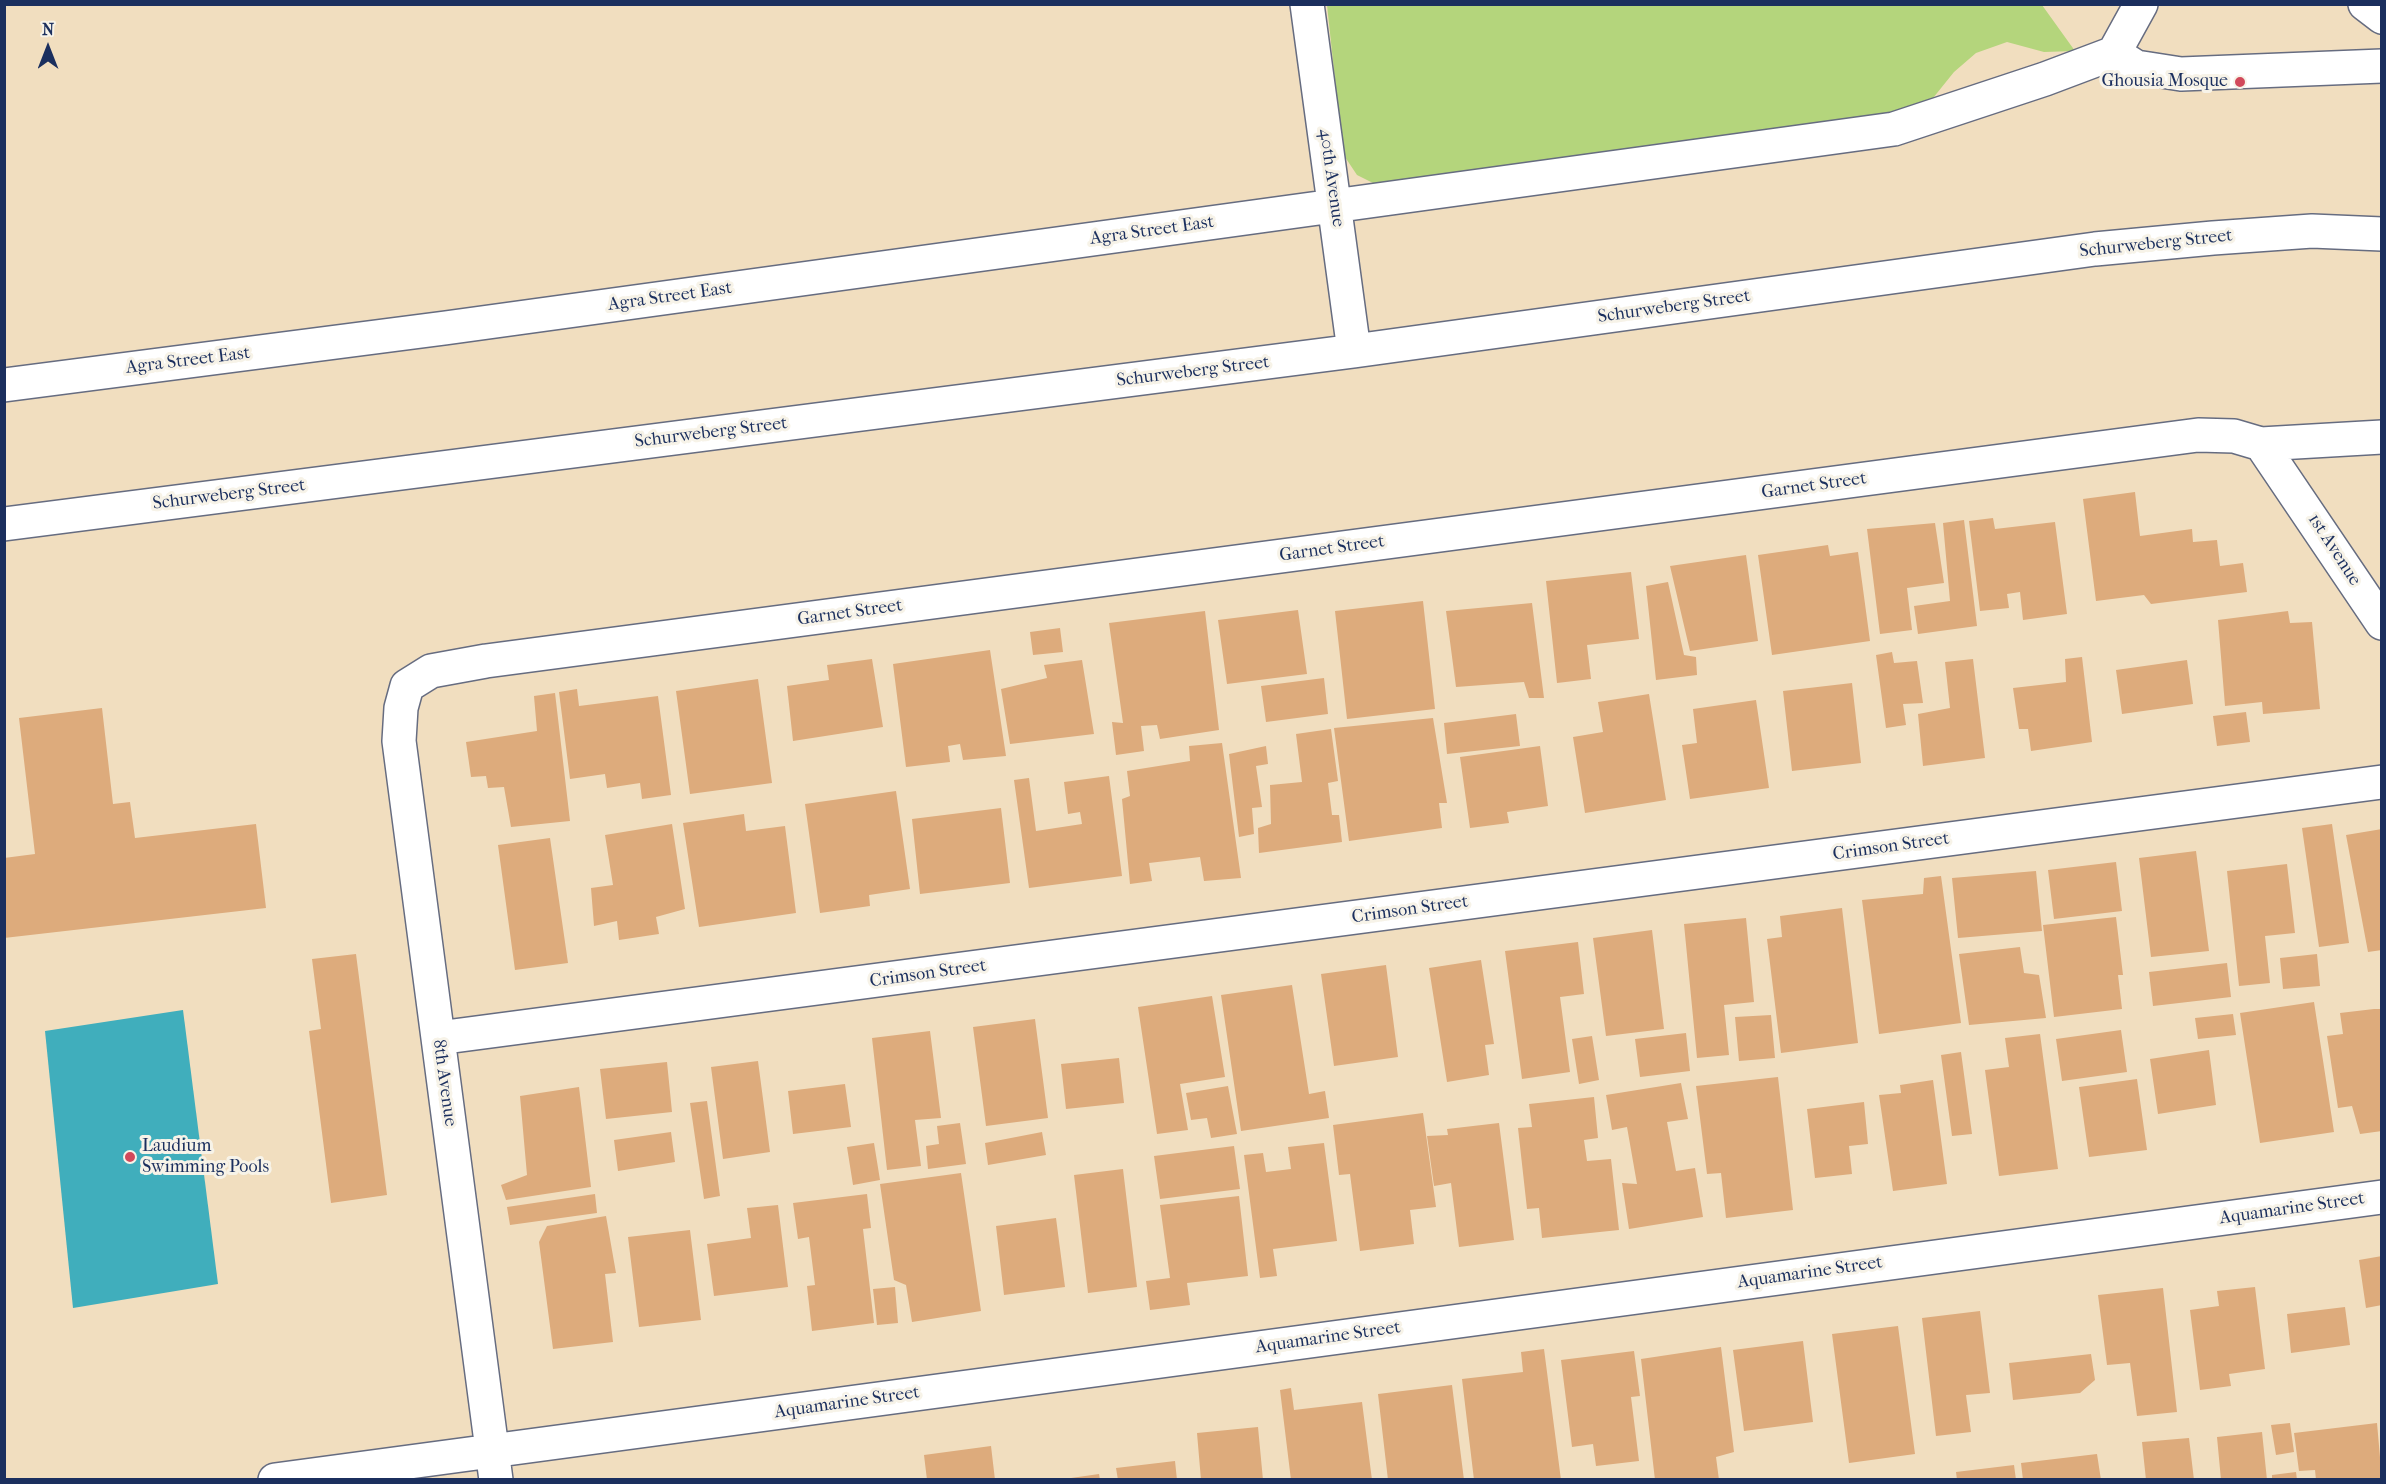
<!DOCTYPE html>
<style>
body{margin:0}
#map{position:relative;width:2386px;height:1484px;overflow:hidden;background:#f1debf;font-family:"IM FELL French Canon",serif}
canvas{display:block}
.frame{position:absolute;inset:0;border:6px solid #1b2f5e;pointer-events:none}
.north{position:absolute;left:18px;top:18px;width:60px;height:60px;-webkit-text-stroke:4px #f7f3e8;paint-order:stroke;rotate:0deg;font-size:16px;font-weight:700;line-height:24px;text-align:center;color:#1b2f5e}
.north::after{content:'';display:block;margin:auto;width:21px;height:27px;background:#1b2f5e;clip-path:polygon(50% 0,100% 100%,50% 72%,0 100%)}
</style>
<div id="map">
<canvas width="2386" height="1484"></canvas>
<div class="frame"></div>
<div class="north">N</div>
</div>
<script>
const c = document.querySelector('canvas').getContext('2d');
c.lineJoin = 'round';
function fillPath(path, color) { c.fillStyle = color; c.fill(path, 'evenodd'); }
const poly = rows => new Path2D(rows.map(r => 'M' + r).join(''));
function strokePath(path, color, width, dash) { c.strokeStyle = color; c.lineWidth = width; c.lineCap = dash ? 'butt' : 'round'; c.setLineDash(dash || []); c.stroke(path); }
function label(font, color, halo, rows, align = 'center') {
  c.font = font + ' "IM FELL French Canon",serif'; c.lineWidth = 6; c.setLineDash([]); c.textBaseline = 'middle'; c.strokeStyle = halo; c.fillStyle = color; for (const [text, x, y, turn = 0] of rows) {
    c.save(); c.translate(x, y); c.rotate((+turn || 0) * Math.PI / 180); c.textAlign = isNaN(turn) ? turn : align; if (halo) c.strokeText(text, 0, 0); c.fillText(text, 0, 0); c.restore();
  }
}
fillPath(poly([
 [1327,5,2042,5,2075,51,2044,52,2007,42,1976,53,1954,72,1929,103,1888,118,1383,188,1357,175,1343,154]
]), '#b4d57c');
fillPath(poly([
 [183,1010,218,1284,73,1308,45,1031]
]), '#40aebc');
fillPath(poly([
 [2135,492,2140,536,2192,529,2193,542,2217,540,2220,566,2243,563,2247,592,2151,604,2144,595,2096,601,2083,499],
 [1993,518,1995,529,2055,522,2067,614,2023,620,2020,592,2007,594,2009,608,1980,611,1969,521],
 [1964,520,1977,626,1918,634,1914,606,1950,601,1943,523],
 [1935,523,1944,583,1907,588,1912,630,1880,634,1867,529],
 [1828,545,1830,556,1858,552,1870,641,1772,655,1758,555],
 [1746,555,1758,641,1690,651,1670,566],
 [1631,572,1639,639,1587,645,1591,679,1557,683,1546,581],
 [1668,582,1684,655,1696,657,1697,675,1656,680,1646,586],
 [1423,601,1435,709,1347,719,1335,611],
 [1532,603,1544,698,1529,698,1524,682,1456,687,1446,611],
 [1298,610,1307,674,1227,684,1218,620],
 [1205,611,1219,730,1160,739,1157,725,1141,726,1144,751,1116,755,1112,722,1123,723,1109,623],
 [2288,611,2290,623,2312,622,2320,709,2263,714,2262,702,2225,706,2218,620],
 [1060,628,1063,652,1033,655,1030,632],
 [990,650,1006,756,963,760,960,744,948,746,950,762,906,767,893,664],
 [1892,652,1894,663,1917,661,1923,703,1903,704,1906,725,1886,728,1876,655],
 [2082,657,2092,742,2031,751,2028,729,2019,729,2013,688,2066,682,2065,659],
 [872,659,883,727,793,741,787,686,829,680,827,665],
 [1973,659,1985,758,1923,766,1918,714,1950,708,1945,662],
 [1082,660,1094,734,1010,744,1001,689,1047,678,1044,665],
 [2187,660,2193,704,2122,714,2116,670],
 [1324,678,1328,714,1266,722,1261,686],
 [758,679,772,783,690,794,676,691],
 [1852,683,1861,763,1792,771,1783,691],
 [577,689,579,706,658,696,671,795,642,799,640,783,607,788,605,774,570,779,559,692],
 [555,693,570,821,511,827,504,787,488,788,486,776,471,777,466,742,537,731,534,696],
 [1649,694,1666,800,1585,813,1573,737,1603,732,1598,702],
 [1756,700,1769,788,1690,799,1682,745,1697,743,1693,709],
 [102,708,113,804,130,802,135,838,256,824,266,908,4,938,4,858,35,854,19,718],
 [2246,712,2250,742,2217,746,2213,716],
 [1516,714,1520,746,1447,754,1444,723],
 [1433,718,1447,803,1439,803,1442,828,1349,841,1334,728],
 [1331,729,1338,781,1328,783,1332,815,1339,815,1342,842,1259,853,1258,828,1271,824,1270,785,1302,782,1296,734],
 [1222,743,1241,878,1204,881,1200,857,1149,863,1152,881,1130,884,1122,799,1130,796,1127,771,1190,761,1189,746],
 [1266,746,1268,764,1256,766,1262,807,1252,808,1254,834,1239,837,1229,754],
 [1540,746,1548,806,1507,812,1509,823,1470,828,1460,757],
 [1109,776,1122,876,1029,888,1014,780,1029,778,1036,831,1082,824,1080,812,1068,814,1064,782],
 [896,791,910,889,869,895,870,906,820,913,805,804],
 [1001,808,1010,883,920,894,912,819],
 [744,814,746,831,785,826,796,913,699,927,683,823],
 [672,824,685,909,656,917,659,934,619,940,617,921,594,926,591,888,613,885,605,835],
 [2332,824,2349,943,2319,947,2302,828],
 [2382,829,2382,950,2368,952,2346,835],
 [550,838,568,963,515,970,498,845],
 [2196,851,2209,951,2151,957,2139,858],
 [2116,862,2122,911,2054,919,2048,870],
 [2287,864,2295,933,2265,936,2270,983,2239,986,2227,871],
 [2036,871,2042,931,1958,938,1952,878],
 [1941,876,1961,1023,1879,1034,1862,900,1923,894,1924,878],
 [1842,908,1858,1043,1781,1053,1767,939,1782,937,1780,916],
 [2116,917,2123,975,2118,975,2122,1009,2054,1017,2043,925],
 [1746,918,1754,1002,1724,1005,1729,1055,1697,1058,1684,924],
 [1652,930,1664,1029,1606,1036,1593,938],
 [1578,942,1584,994,1560,997,1570,1072,1522,1079,1505,951],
 [2020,947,2024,973,2039,975,2046,1018,1969,1025,1959,954],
 [356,954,387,1195,331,1203,309,1031,321,1029,312,959],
 [2317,954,2320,986,2283,989,2280,958],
 [1481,960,1494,1044,1485,1045,1489,1075,1447,1082,1429,968],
 [2227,963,2231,997,2153,1006,2149,972],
 [1386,965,1398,1057,1334,1066,1321,974],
 [1292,985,1309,1094,1325,1091,1329,1118,1241,1131,1221,995],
 [1212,996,1225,1077,1180,1084,1188,1130,1157,1134,1138,1007],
 [2314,1002,2334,1132,2260,1143,2240,1013],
 [2374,1009,2382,1009,2382,1131,2360,1134,2352,1106,2338,1108,2327,1036,2343,1034,2340,1013],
 [2233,1014,2236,1035,2198,1039,2195,1018],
 [1771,1015,1775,1058,1739,1061,1735,1017],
 [1035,1019,1048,1118,986,1126,973,1027],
 [2121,1030,2127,1072,2062,1081,2056,1039],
 [930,1031,941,1118,915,1120,921,1166,887,1170,872,1038],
 [1686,1033,1690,1071,1640,1077,1635,1039],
 [2040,1034,2058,1169,1999,1176,1985,1070,2009,1067,2005,1038],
 [1592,1036,1599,1080,1579,1084,1572,1039],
 [2209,1050,2216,1105,2158,1114,2150,1059],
 [1961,1052,1972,1134,1952,1136,1941,1055],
 [1119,1058,1124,1103,1066,1109,1061,1064],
 [758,1061,770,1152,723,1159,711,1067],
 [667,1062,672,1112,606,1119,600,1069],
 [1778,1077,1793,1210,1726,1218,1721,1173,1707,1174,1696,1086],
 [2137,1079,2147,1150,2089,1157,2079,1087],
 [1933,1080,1947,1184,1893,1191,1879,1095,1901,1093,1900,1085],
 [1681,1083,1688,1119,1667,1122,1676,1171,1695,1168,1703,1217,1629,1229,1622,1183,1637,1184,1627,1127,1612,1130,1606,1095],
 [845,1084,851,1127,793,1134,788,1091],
 [1228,1086,1237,1134,1211,1138,1207,1118,1191,1120,1186,1093],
 [579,1087,591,1187,506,1200,501,1185,527,1175,520,1096],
 [1594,1097,1598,1138,1584,1140,1587,1161,1611,1159,1619,1230,1542,1238,1539,1208,1527,1209,1518,1128,1532,1127,1529,1104],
 [707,1101,720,1196,704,1199,690,1103],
 [1864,1102,1868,1144,1849,1146,1852,1174,1815,1178,1807,1109],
 [1423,1113,1436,1207,1410,1210,1414,1244,1360,1251,1350,1174,1339,1175,1333,1125],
 [960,1123,966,1164,928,1169,926,1146,939,1144,937,1126],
 [1499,1123,1514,1240,1459,1247,1451,1183,1434,1186,1427,1136,1448,1135,1447,1129],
 [671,1132,675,1162,618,1171,614,1140],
 [1042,1132,1046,1155,988,1165,985,1143],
 [874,1143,880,1180,853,1185,847,1147],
 [1324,1143,1337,1241,1273,1249,1277,1276,1260,1278,1244,1155,1263,1153,1266,1172,1291,1169,1288,1147],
 [1234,1146,1240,1189,1160,1199,1154,1156],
 [1123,1169,1137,1287,1088,1293,1074,1175],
 [961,1173,981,1311,912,1322,906,1285,894,1280,880,1184],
 [595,1194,597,1213,510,1225,507,1207],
 [867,1194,871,1228,863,1229,874,1323,812,1331,807,1286,815,1285,809,1237,798,1239,793,1203],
 [1239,1196,1248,1276,1187,1283,1190,1305,1150,1310,1146,1281,1170,1278,1160,1205],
 [778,1205,788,1287,714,1296,707,1244,751,1238,747,1208],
 [606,1216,616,1273,605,1274,613,1342,553,1349,539,1242,547,1226],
 [1056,1218,1065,1287,1004,1295,996,1226],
 [690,1230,701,1320,639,1327,628,1237],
 [2382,1256,2382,1305,2366,1308,2359,1260],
 [895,1287,898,1323,877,1325,873,1289],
 [2255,1287,2265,1369,2229,1374,2231,1386,2200,1390,2190,1310,2219,1306,2217,1291],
 [2163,1288,2177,1412,2137,1416,2130,1363,2107,1365,2098,1295],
 [2345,1307,2350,1345,2291,1353,2287,1314],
 [1980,1311,1990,1393,1966,1395,1971,1432,1936,1436,1922,1318],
 [1898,1326,1915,1454,1849,1463,1832,1334],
 [1803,1341,1813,1422,1744,1431,1733,1350],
 [1721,1347,1734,1452,1716,1457,1719,1480,1655,1480,1641,1359],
 [1544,1349,1561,1480,1474,1480,1462,1379,1523,1372,1521,1352],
 [1634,1351,1640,1396,1631,1397,1639,1461,1596,1466,1593,1444,1572,1447,1561,1360],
 [2091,1354,2095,1380,2080,1393,2013,1400,2009,1363],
 [1452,1385,1464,1480,1388,1480,1378,1394],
 [1291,1388,1294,1410,1362,1402,1372,1480,1291,1480,1280,1390],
 [2290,1423,2294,1452,2276,1455,2271,1425],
 [2377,1423,2382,1480,2316,1480,2315,1470,2299,1471,2294,1433],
 [1258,1427,1263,1480,1201,1480,1197,1433],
 [2262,1432,2267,1480,2221,1480,2217,1437],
 [2189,1438,2194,1480,2146,1480,2142,1442],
 [991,1446,995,1480,927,1480,924,1455],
 [2097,1454,2101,1480,2023,1480,2021,1463],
 [1175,1461,1177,1480,1118,1480,1116,1468],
 [2014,1465,2016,1480,1957,1480,1956,1472],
 [2296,1472,2297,1480,2272,1480,2272,1475],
 [1099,1474,1100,1480,1072,1480,1071,1478]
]), '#ddab7c');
const minor = poly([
 [1307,4,1354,351],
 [2365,4,2382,17],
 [2114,53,2136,67,2181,74,2382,66],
 [4,385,445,328,1894,129,2045,79,2114,53,2141,4],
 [2261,444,2382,437],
 [4,524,1354,351,2095,249,2213,238,2312,231,2382,234],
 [438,1038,2382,782],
 [275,1480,2382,1197],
 [496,1480,399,741,401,708,407,686,431,671,486,661,2198,435,2234,436,2261,444,2382,623]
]);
strokePath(minor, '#666c80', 36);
strokePath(minor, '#fff', 33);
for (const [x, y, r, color] of [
 [2240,82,6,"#d1495b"],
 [130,1157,6,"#d1495b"]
]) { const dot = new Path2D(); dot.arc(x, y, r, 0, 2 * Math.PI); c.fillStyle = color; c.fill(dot); strokePath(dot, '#f7f3e8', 2); }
label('18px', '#1b2f5e', '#f7f3e8', [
 ["Ghousia Mosque",2228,82],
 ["Laudium",142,1147,"left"],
 ["Swimming Pools",142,1168,"left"]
], 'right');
label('18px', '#1b2f5e', '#f7f3e8', [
 ["40th Avenue",1331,178,82],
 ["Agra Street East",1152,231,-8],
 ["Schurweberg Street",2156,244,-6],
 ["Agra Street East",670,297,-8],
 ["Schurweberg Street",1674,307,-8],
 ["Agra Street East",188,361,-7],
 ["Schurweberg Street",1193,372,-7],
 ["Schurweberg Street",711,433,-7],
 ["Garnet Street",1814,486,-8],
 ["Schurweberg Street",229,495,-7],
 ["Garnet Street",1332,549,-8],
 ["1st Avenue",2334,550,57],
 ["Garnet Street",850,613,-8],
 ["Crimson Street",1891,847,-8],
 ["Crimson Street",1410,910,-8],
 ["Crimson Street",928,974,-8],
 ["8th Avenue",444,1083,82],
 ["Aquamarine Street",2292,1209,-8],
 ["Aquamarine Street",1810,1273,-8],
 ["Aquamarine Street",1328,1338,-8],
 ["Aquamarine Street",847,1403,-8]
]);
</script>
